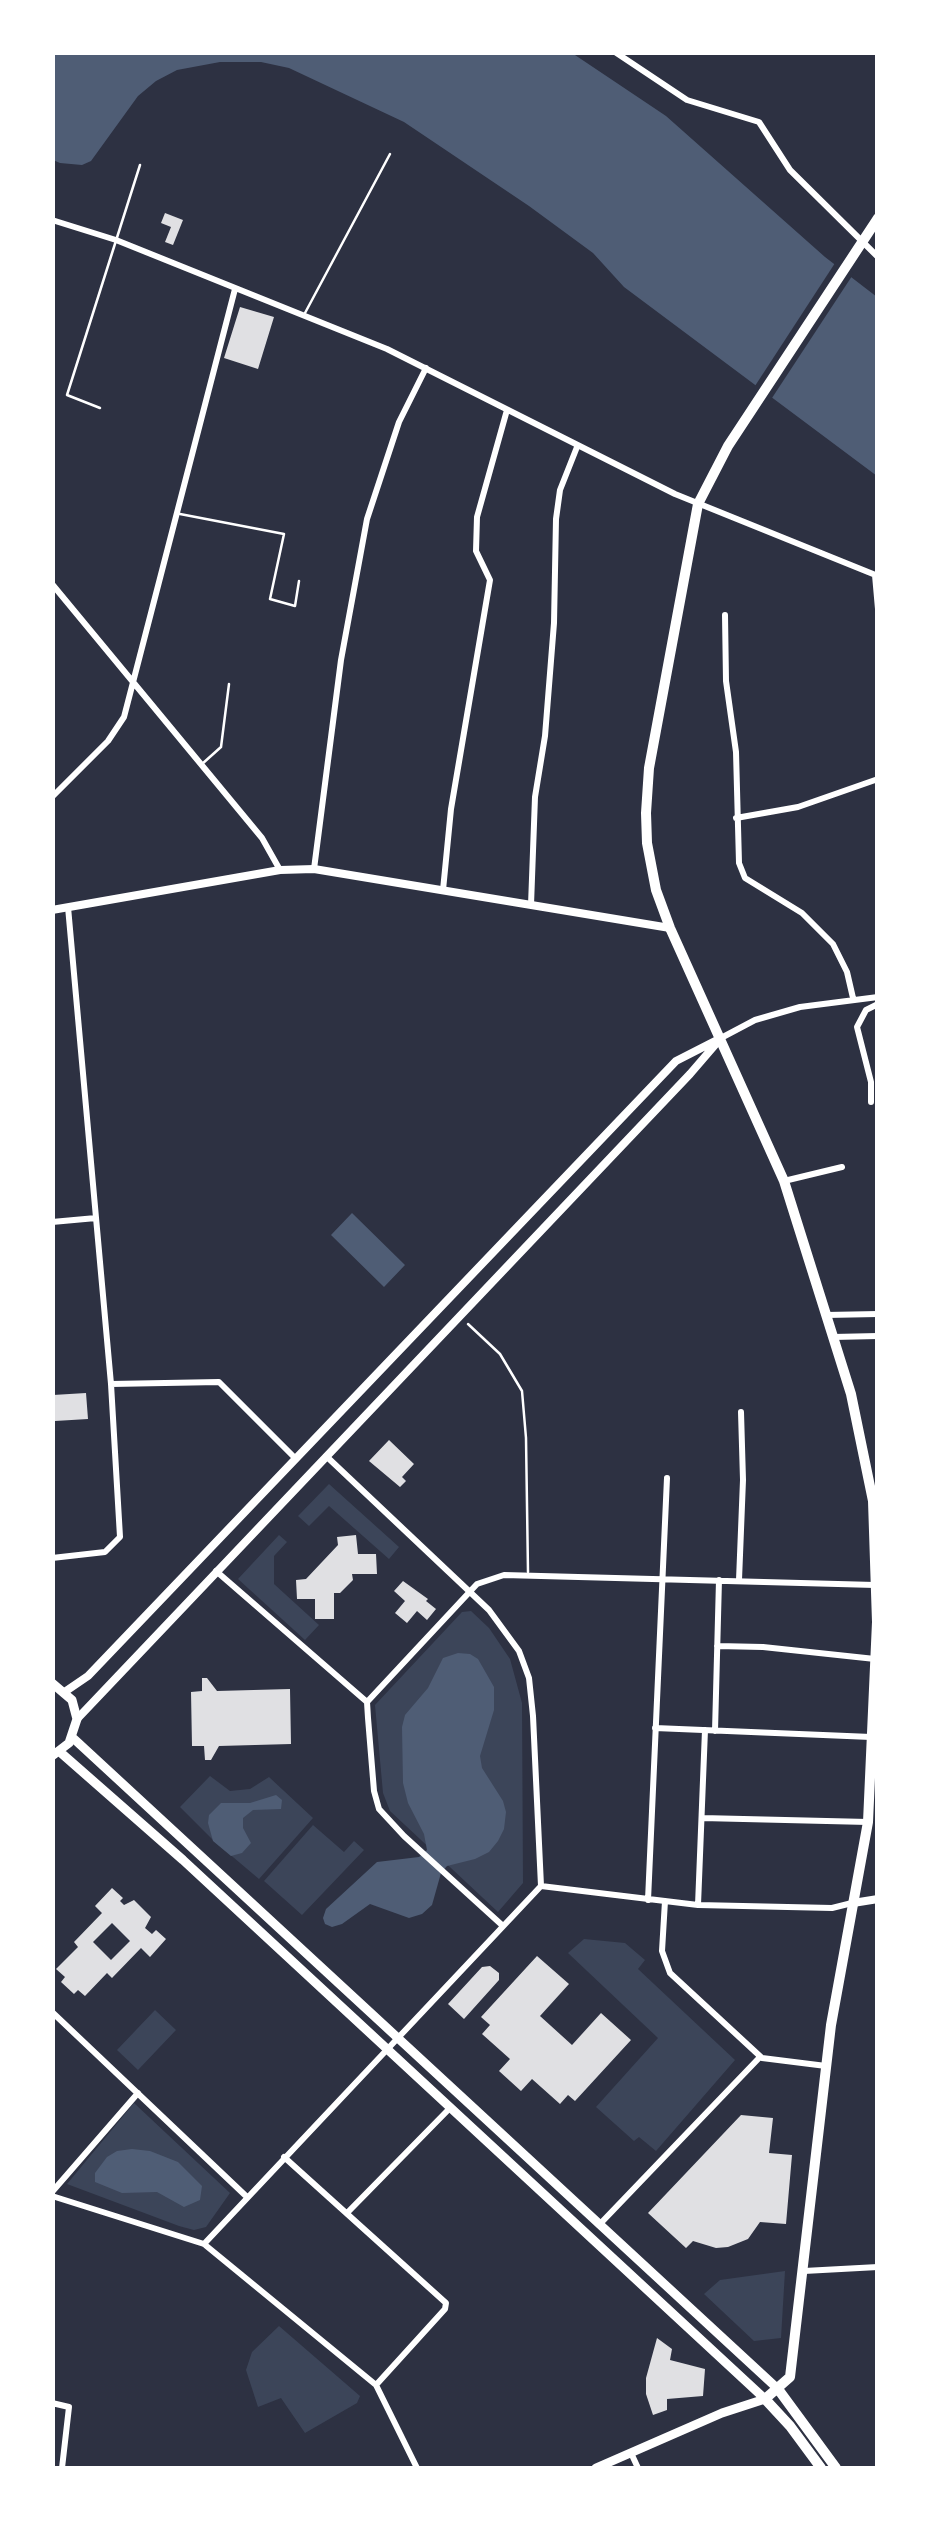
<!DOCTYPE html>
<style>
body{margin:0}
#map{position:relative;width:930px;height:2521px;overflow:hidden;background:#2d3142;font-family:Overpass,sans-serif}
canvas{display:block}
.frame{position:absolute;inset:0;border:55px solid #fff;pointer-events:none}
</style>
<div id="map">
<canvas width="930" height="2521"></canvas>
<div class="frame"></div>
</div>
<script>
const c = document.querySelector('canvas').getContext('2d');
c.lineJoin = 'round';
function fillPath(path, color) { c.fillStyle = color; c.fill(path, 'evenodd'); }
const poly = rows => new Path2D(rows.map(r => 'M' + r).join(''));
function strokePath(path, color, width, dash) { c.strokeStyle = color; c.lineWidth = width; c.lineCap = dash ? 'butt' : 'round'; c.setLineDash(dash || []); c.stroke(path); }
fillPath(poly([
 [329,1484,399,1547,389,1559,329,1506,309,1526,298,1516],
 [279,1535,287,1542,274,1556,274,1584,319,1625,305,1640,238,1579],
 [471,1611,489,1628,510,1659,522,1703,523,1883,498,1912,390,1811,383,1793,375,1705,462,1612],
 [210,1776,230,1791,250,1789,269,1777,313,1818,259,1879,214,1841,180,1807],
 [313,1825,344,1852,354,1841,364,1850,302,1915,264,1881],
 [584,1939,625,1943,645,1960,638,1969,735,2060,656,2151,639,2137,634,2141,596,2107,658,2038,568,1953],
 [155,2010,176,2030,138,2070,117,2050],
 [134,2103,230,2193,206,2227,194,2230,179,2226,67,2184],
 [785,2271,781,2338,754,2341,704,2294,720,2280],
 [279,2326,360,2396,357,2403,305,2433,281,2398,258,2407,246,2370,252,2352]
]), '#3c4559');
fillPath(poly([
 [53,53,572,53,666,116,825,257,877,297,877,476,624,287,593,253,529,206,404,122,289,68,261,62,220,62,177,70,156,81,138,96,91,161,82,165,60,163,53,160],
 [352,1213,405,1265,384,1287,331,1235],
 [458,1653,470,1654,478,1659,494,1687,494,1710,480,1756,482,1768,503,1801,506,1812,504,1829,498,1841,489,1852,475,1859,447,1866,441,1873,432,1905,422,1914,409,1918,370,1904,342,1924,332,1927,325,1924,323,1918,326,1909,377,1862,419,1857,427,1850,424,1834,408,1803,403,1783,402,1727,405,1715,428,1688,443,1658],
 [276,1795,282,1800,281,1809,253,1810,243,1818,243,1828,251,1843,242,1853,231,1856,213,1841,208,1823,209,1815,221,1803,250,1803],
 [132,2149,150,2151,178,2162,202,2186,200,2200,184,2207,157,2192,122,2193,95,2182,95,2173,107,2157,117,2151]
]), '#4f5d75');
fillPath(poly([
 [837,260,854,273,770,401,753,389]
]), '#2d3142');
fillPath(poly([
 [165,213,183,220,173,245,165,242,171,227,161,223],
 [240,307,274,317,258,369,224,358],
 [86,1393,88,1419,55,1421,53,1395],
 [389,1440,414,1464,402,1477,406,1481,400,1487,369,1461],
 [356,1535,358,1554,376,1554,377,1574,352,1574,353,1580,340,1593,334,1593,334,1619,315,1619,315,1599,297,1599,296,1580,306,1579,338,1545,337,1537],
 [403,1581,428,1599,426,1601,436,1609,427,1620,417,1611,407,1623,395,1613,405,1601,394,1591],
 [202,1678,207,1678,217,1691,290,1689,291,1744,219,1746,211,1760,205,1760,204,1746,192,1746,191,1692,202,1691],
 [112,1888,123,1898,120,1901,124,1905,134,1900,151,1917,145,1928,152,1934,156,1930,166,1939,150,1957,141,1948,112,1978,107,1973,85,1996,78,1990,74,1994,61,1982,65,1977,56,1969,78,1947,74,1942,102,1913,95,1906],
 [112,1923,130,1941,111,1960,93,1942],
 [537,1956,569,1984,540,2016,572,2045,601,2013,631,2040,575,2101,568,2095,560,2104,532,2079,521,2091,499,2071,510,2059,482,2034,490,2025,481,2017],
 [490,1966,499,1973,499,1980,464,2019,448,2004,482,1967],
 [741,2115,773,2118,769,2153,792,2155,786,2224,760,2222,748,2239,728,2247,716,2248,693,2241,686,2248,648,2213],
 [657,2338,672,2349,670,2360,705,2369,703,2396,667,2399,667,2410,653,2415,646,2394,646,2378]
]), '#e0e0e3');
strokePath(poly([
 [305,313,390,154],
 [100,408,67,395,140,165],
 [180,514,284,534,270,599,295,606,299,581],
 [202,764,221,747,229,684],
 [468,1324,500,1354,522,1391,526,1438,528,1572]
]), '#fff', 2.5);
strokePath(poly([
 [615,52,687,100,759,122,790,170,878,257],
 [52,220,116,240,387,349,675,494,878,576],
 [875,575,878,609],
 [52,584,262,838,280,870],
 [725,615,726,681,736,752,739,863,745,878,802,913,833,944,847,972,853,998],
 [52,797,108,741,124,717,235,289],
 [736,818,798,807,878,779],
 [314,869,341,660,367,519,399,422,426,368],
 [443,890,451,809,490,580,476,551,477,517,507,410],
 [531,905,535,797,545,736,554,623,556,519,560,490,577,447],
 [721,1038,755,1020,800,1007,878,997],
 [871,1102,871,1082,857,1027,866,1010,878,1004],
 [784,1181,842,1167],
 [52,1222,96,1218],
 [826,1315,878,1314],
 [833,1337,878,1336],
 [111,1384,219,1382,296,1459],
 [326,1456,489,1610,519,1651,529,1678,533,1716,541,1886],
 [52,1558,105,1552,120,1537,111,1384,68,907],
 [216,1571,367,1702],
 [739,1580,743,1480,741,1412],
 [717,1646,763,1647,875,1659],
 [655,1728,871,1737],
 [715,1731,719,1580],
 [702,1818,868,1822],
 [541,1886,698,1905,832,1908,852,1903],
 [648,1900,667,1478],
 [665,1901,662,1951,670,1973,762,2058,826,2066],
 [698,1905,705,1730],
 [503,1926,404,1836,379,1809,374,1791,368,1718,367,1702,477,1584,504,1575,875,1585],
 [52,2012,247,2197],
 [284,2157,446,2303,445,2309,376,2385],
 [52,2192,138,2093],
 [52,2196,204,2244,376,2385,417,2468],
 [348,2212,451,2107],
 [599,2225,760,2057],
 [204,2244,541,1886],
 [804,2271,878,2267],
 [52,2403,69,2407,62,2468],
 [631,2453,638,2468]
]), '#fff', 6);
strokePath(poly([
 [52,910,280,870,314,869,670,928],
 [66,1691,88,1676,676,1061,721,1038,690,1074,77,1719],
 [853,1903,878,1899]
]), '#fff', 8);
strokePath(poly([
 [596,2468,722,2413,765,2399]
]), '#fff', 9);
strokePath(poly([
 [52,1683,72,1700,77,1719,69,1743,52,1756],
 [73,1738,778,2389],
 [60,1752,183,1860,765,2399]
]), '#fff', 9);
strokePath(poly([
 [778,2389,836,2468],
 [821,2468,790,2426,765,2399,790,2377,831,2025,868,1822,877,1622,873,1501,851,1394,784,1181,670,928,656,890,647,843,646,813,649,768,698,504,728,446,878,218]
]), '#fff', 10);
</script>
